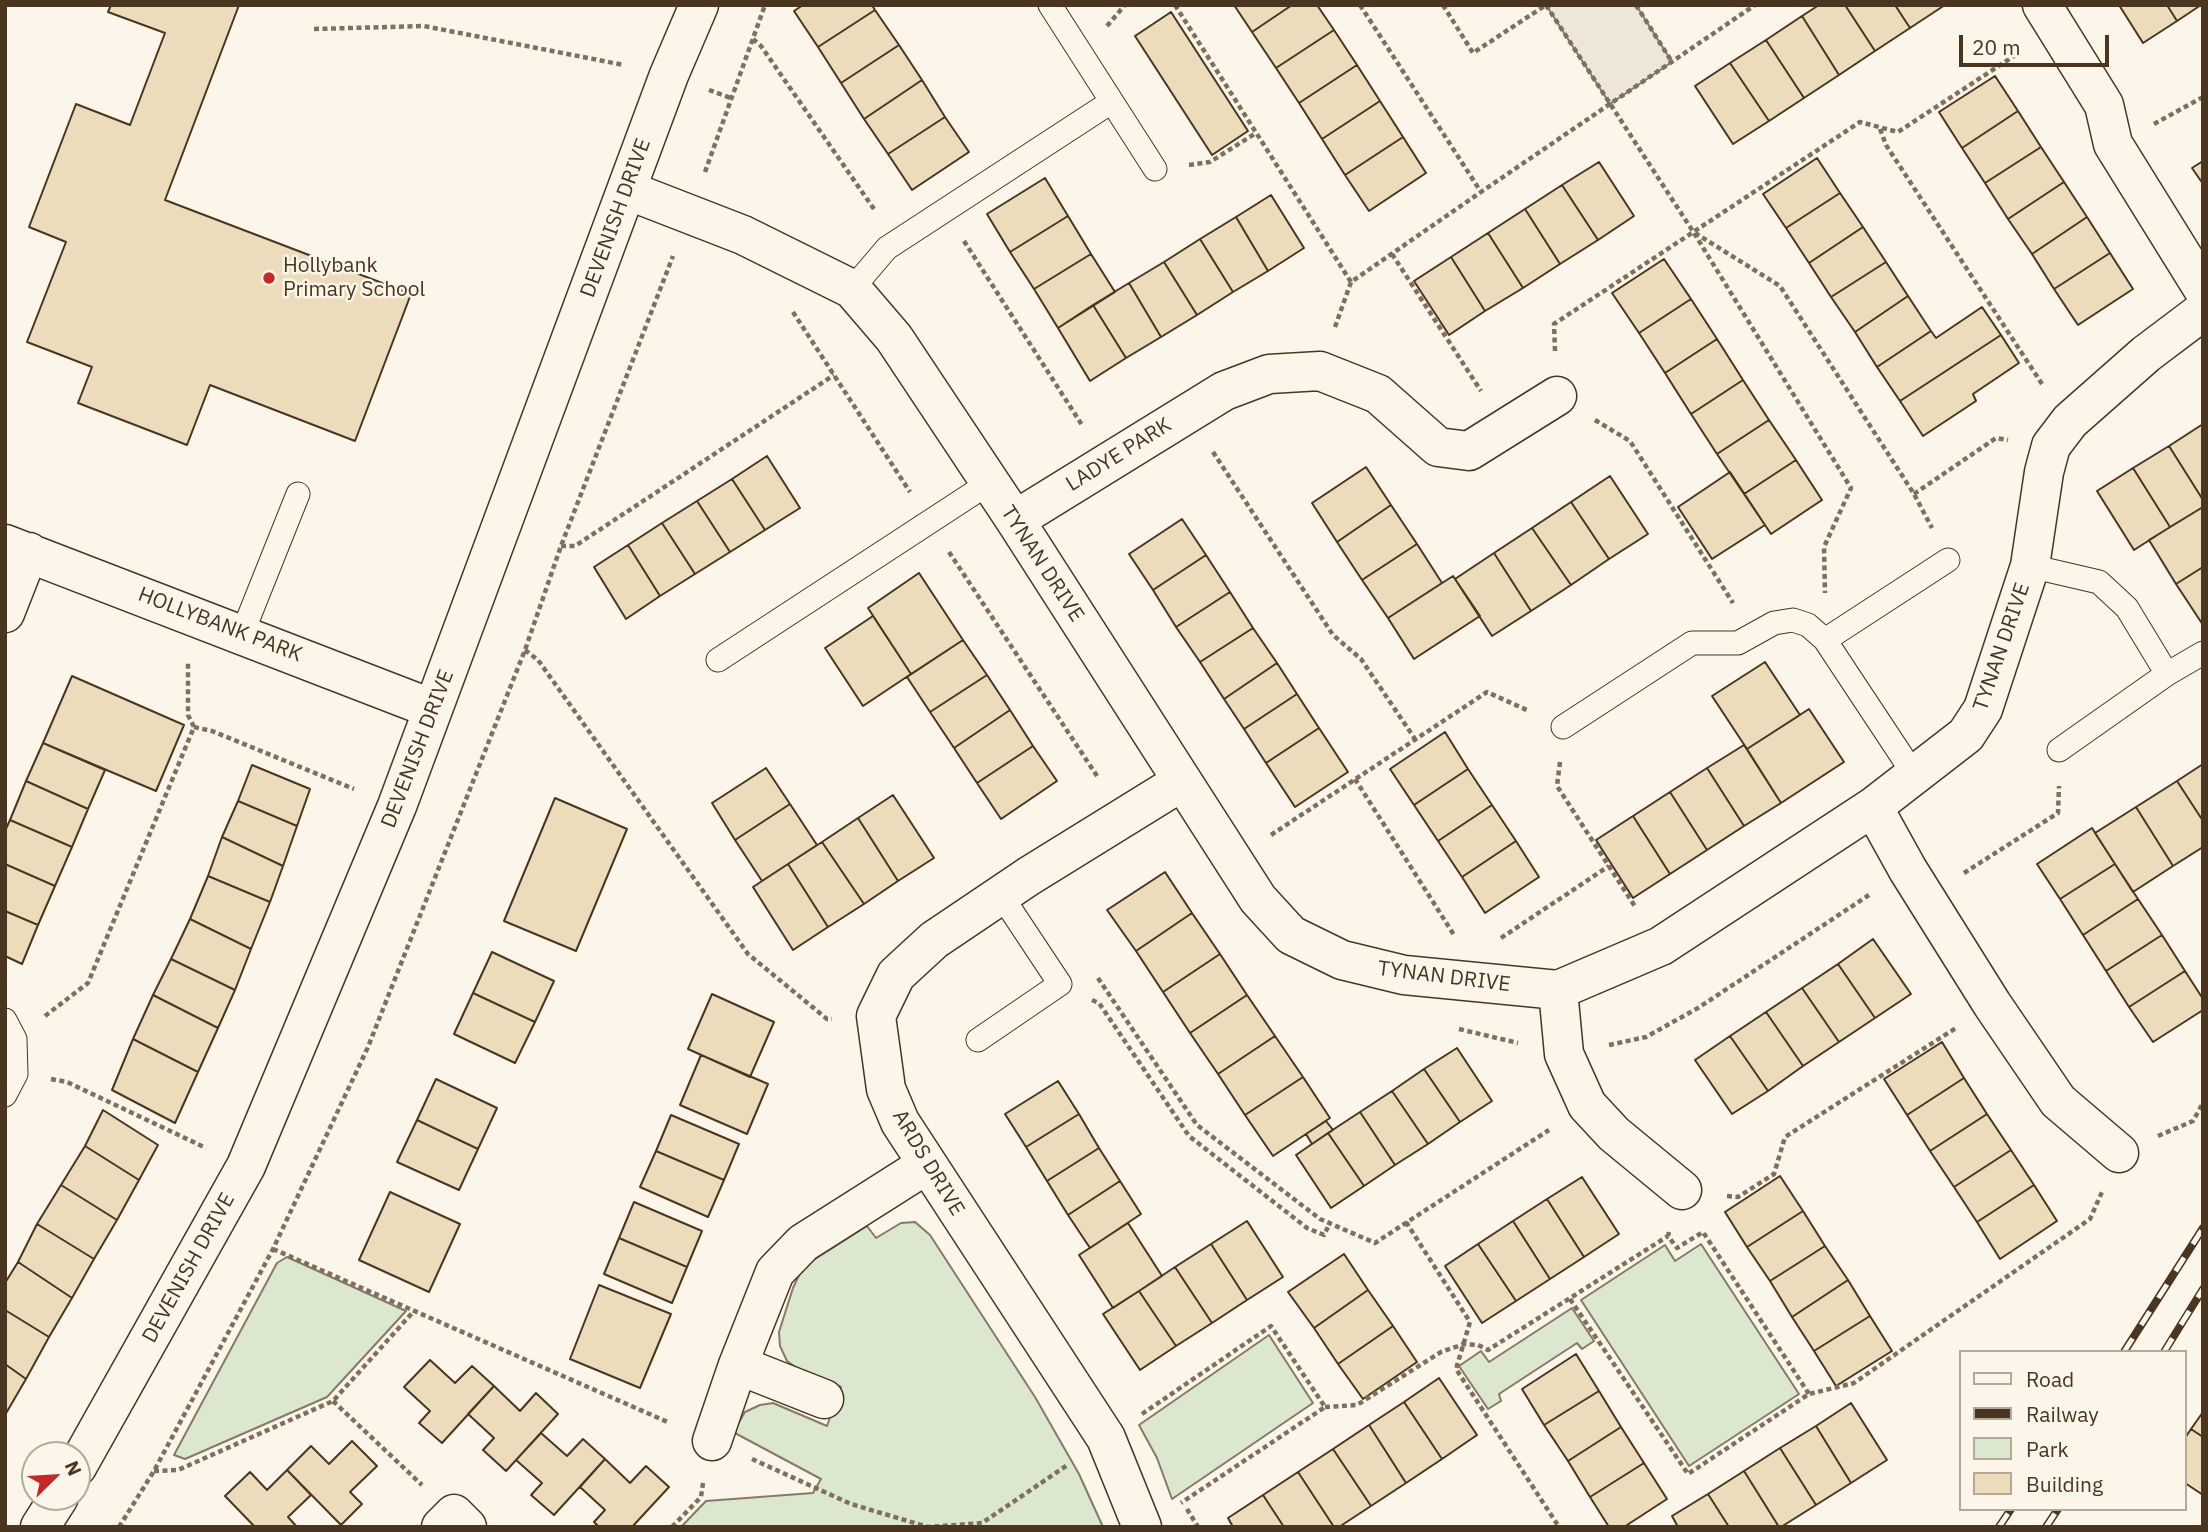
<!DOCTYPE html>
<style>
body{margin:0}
#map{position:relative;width:2208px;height:1532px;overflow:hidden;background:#fbf6e9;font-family:"IBM Plex Sans",sans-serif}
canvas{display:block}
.frame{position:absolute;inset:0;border:7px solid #4a3520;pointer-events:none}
.legend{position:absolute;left:1959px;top:1350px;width:228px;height:161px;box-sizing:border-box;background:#fbf6e9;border:2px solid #b4a999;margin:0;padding:9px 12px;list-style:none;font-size:21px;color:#4a3520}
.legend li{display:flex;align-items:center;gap:14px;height:35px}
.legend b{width:35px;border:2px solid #b4a999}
.north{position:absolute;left:21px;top:1441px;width:70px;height:70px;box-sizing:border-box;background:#fbf6e9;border:2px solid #b4a999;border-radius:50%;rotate:66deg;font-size:19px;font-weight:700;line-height:28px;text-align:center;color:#4a3520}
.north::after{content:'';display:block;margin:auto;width:24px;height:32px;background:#c62828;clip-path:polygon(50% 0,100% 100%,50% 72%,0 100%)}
.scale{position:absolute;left:1959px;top:35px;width:150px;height:32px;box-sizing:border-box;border:4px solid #4a3520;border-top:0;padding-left:9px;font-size:21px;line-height:24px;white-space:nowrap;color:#4a3520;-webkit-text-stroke:5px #fbf6e9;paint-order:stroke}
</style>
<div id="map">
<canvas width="2208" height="1532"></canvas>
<div class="frame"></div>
<ul class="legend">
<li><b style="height:9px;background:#fbf6e9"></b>Road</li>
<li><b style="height:9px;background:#4a3520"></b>Railway</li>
<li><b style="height:19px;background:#dce7d0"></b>Park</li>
<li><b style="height:19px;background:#ecdcbc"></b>Building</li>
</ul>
<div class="north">N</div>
<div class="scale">20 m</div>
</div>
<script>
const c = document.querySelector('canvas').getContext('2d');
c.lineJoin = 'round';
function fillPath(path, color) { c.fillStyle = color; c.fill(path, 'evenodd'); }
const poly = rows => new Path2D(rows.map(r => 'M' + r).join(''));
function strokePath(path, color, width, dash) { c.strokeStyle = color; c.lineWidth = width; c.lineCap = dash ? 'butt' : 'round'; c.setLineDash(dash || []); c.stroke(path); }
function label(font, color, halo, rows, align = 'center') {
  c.font = font + ' "IBM Plex Sans",sans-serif'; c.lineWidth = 5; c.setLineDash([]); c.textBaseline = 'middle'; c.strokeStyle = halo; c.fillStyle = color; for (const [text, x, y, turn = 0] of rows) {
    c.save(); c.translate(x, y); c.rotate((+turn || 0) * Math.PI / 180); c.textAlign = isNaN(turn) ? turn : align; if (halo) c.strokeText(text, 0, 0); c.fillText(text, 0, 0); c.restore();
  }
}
const green = poly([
 [915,1222,930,1235,1035,1397,1079,1474,1103,1527,681,1527,706,1501,813,1493,821,1479,733,1432,745,1412,760,1405,773,1403,827,1426,841,1387,797,1368,787,1361,780,1346,779,1332,793,1288,801,1271,812,1261,867,1226,876,1238,901,1223,915,1222],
 [1701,1244,1799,1394,1689,1466,1581,1300,1665,1245,1675,1261,1701,1244],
 [287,1257,406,1311,327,1397,185,1459,174,1455,277,1263,287,1257],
 [1572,1308,1594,1341,1582,1349,1577,1343,1499,1394,1501,1401,1488,1409,1459,1366,1481,1351,1489,1362,1572,1308],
 [1269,1335,1313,1403,1172,1499,1157,1458,1139,1425,1269,1335]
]);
fillPath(green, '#dce7d0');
strokePath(green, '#887966', 2);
const parking = poly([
 [1546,5,1636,5,1672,62,1610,104,1546,5]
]);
fillPath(parking, '#ede7d9');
strokePath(parking, '#887966', 2);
const building = poly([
 [111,5,239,5,165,200,411,294,355,441,210,385,187,445,78,403,92,367,27,342,66,242,29,227,76,104,130,125,165,33,108,12,111,5],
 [803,5,872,5,875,10,818,47,794,11,803,5],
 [1234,5,1292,5,1252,32,1234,5],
 [1292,5,1317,5,1334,30,1276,68,1252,32,1292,5],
 [1819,5,1845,5,1875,51,1839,75,1802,16,1819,5],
 [1845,5,1895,5,1910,28,1875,51,1845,5],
 [1895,5,1945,5,1910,28,1895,5],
 [2119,5,2167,5,2177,21,2143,43,2119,5],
 [2167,5,2201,5,2177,21,2167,5],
 [875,10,899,45,841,83,818,47,875,10],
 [1171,12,1248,131,1212,155,1135,36,1171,12],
 [1802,16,1839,75,1804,98,1766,40,1802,16],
 [1334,30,1357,65,1299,103,1276,68,1334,30],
 [1766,40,1804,98,1769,121,1730,63,1766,40],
 [899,45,922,80,864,119,841,83,899,45],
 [1730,63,1769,121,1733,144,1695,86,1730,63],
 [1357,65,1380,101,1322,139,1299,103,1357,65],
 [1995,76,2018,111,1962,148,1939,112,1995,76],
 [922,80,945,117,888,154,864,119,922,80],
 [1380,101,1403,137,1345,175,1322,139,1380,101],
 [2018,111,2041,147,1985,183,1962,148,2018,111],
 [945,117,969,152,912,190,888,154,945,117],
 [1403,137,1426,173,1369,211,1345,175,1403,137],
 [2041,147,2064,182,2008,219,1985,183,2041,147],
 [1817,158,1840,193,1786,228,1763,194,1817,158],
 [2203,161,2203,184,2192,168,2203,161],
 [1599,162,1634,216,1598,240,1562,185,1599,162],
 [1045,178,1068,216,1010,252,987,214,1045,178],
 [2064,182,2087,217,2032,254,2008,219,2064,182],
 [1562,185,1598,240,1560,264,1525,209,1562,185],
 [1840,193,1863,227,1809,263,1786,228,1840,193],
 [1271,195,1304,248,1268,271,1236,217,1271,195],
 [1525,209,1560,264,1523,288,1488,233,1525,209],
 [1068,216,1091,254,1034,289,1010,252,1068,216],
 [1236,217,1268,271,1233,292,1200,239,1236,217],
 [2087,217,2110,253,2054,289,2032,254,2087,217],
 [1863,227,1886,262,1831,297,1809,263,1863,227],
 [1488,233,1523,288,1485,311,1451,257,1488,233],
 [1200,239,1233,292,1197,315,1164,262,1200,239],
 [2110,253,2133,289,2078,325,2054,289,2110,253],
 [1091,254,1115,292,1058,328,1034,289,1091,254],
 [1451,257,1485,311,1449,335,1414,281,1451,257],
 [1664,259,1691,299,1639,333,1612,293,1664,259],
 [1164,262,1197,315,1161,337,1129,283,1164,262],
 [1886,262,1908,296,1855,332,1831,297,1886,262],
 [1129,283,1161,337,1126,358,1093,305,1129,283],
 [1908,296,1931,331,1877,367,1855,332,1908,296],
 [1691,299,1717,339,1665,373,1639,333,1691,299],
 [1093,305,1126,358,1090,381,1058,328,1093,305],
 [1982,307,2001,335,1900,401,1877,367,1931,331,1936,338,1982,307],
 [2001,335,2019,363,1973,394,1976,401,1923,436,1900,401,2001,335],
 [1717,339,1743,380,1691,414,1665,373,1717,339],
 [1743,380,1769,420,1717,454,1691,414,1743,380],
 [1769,420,1796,460,1744,494,1717,454,1769,420],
 [2203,424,2203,500,2169,446,2203,424],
 [2169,446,2203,500,2203,507,2170,527,2133,468,2169,446],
 [767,456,800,508,765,530,732,479,767,456],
 [1796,460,1822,500,1771,534,1744,494,1796,460],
 [1366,467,1391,505,1337,542,1312,503,1366,467],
 [2133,468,2170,527,2134,550,2097,491,2133,468],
 [1730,472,1765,525,1712,559,1678,507,1730,472],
 [1610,476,1648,534,1609,559,1571,502,1610,476],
 [732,479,765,530,730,552,697,501,732,479],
 [697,501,730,552,695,574,662,523,697,501],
 [1571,502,1609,559,1571,585,1532,528,1571,502],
 [1391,505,1417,544,1362,580,1337,542,1391,505],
 [2203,507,2203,567,2176,584,2149,540,2203,507],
 [1182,519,1206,555,1153,590,1129,554,1182,519],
 [662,523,695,574,660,596,628,545,662,523],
 [1532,528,1571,585,1531,611,1494,553,1532,528],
 [1417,544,1442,583,1388,618,1362,580,1417,544],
 [628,545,660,596,626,619,594,567,628,545],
 [1494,553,1531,611,1492,636,1455,579,1494,553],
 [1206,555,1230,592,1176,627,1153,590,1206,555],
 [2203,567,2203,625,2176,584,2203,567],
 [919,573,963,640,911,674,868,608,919,573],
 [1453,576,1480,616,1414,659,1388,618,1453,576],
 [1230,592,1253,628,1200,662,1176,627,1230,592],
 [873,616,911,674,863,706,825,648,873,616],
 [1253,628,1277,663,1224,699,1200,662,1253,628],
 [963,640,987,675,930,712,907,677,963,640],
 [1765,662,1800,715,1747,749,1712,696,1765,662],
 [1277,663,1297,694,1244,729,1224,699,1277,663],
 [987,675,1010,710,954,748,930,712,987,675],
 [72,676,184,725,156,791,43,743,72,676],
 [1297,694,1319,728,1266,763,1244,729,1297,694],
 [1809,709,1844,762,1781,803,1747,749,1809,709],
 [1010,710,1033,746,977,783,954,748,1010,710],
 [1319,728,1348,772,1295,807,1266,763,1319,728],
 [1445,732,1468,769,1414,805,1390,769,1445,732],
 [43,743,105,770,88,809,26,781,43,743],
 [1744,745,1781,803,1744,826,1707,768,1744,745],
 [1033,746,1057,781,1001,819,977,783,1033,746],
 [2203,764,2203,821,2177,781,2203,764],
 [252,765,310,789,297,826,238,801,252,765],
 [766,768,790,804,735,840,712,803,766,768],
 [1707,768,1744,826,1707,850,1670,792,1707,768],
 [1468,769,1492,805,1438,841,1414,805,1468,769],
 [26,781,88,809,72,847,10,820,26,781],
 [2177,781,2203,821,2203,847,2173,866,2136,807,2177,781],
 [1670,792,1707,850,1670,874,1633,816,1670,792],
 [893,795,934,858,898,881,858,818,893,795],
 [555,798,627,829,576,951,504,921,555,798],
 [238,801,297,826,283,866,222,837,238,801],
 [790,804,817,845,762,881,735,840,790,804],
 [1492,805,1516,841,1462,877,1438,841,1492,805],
 [2136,807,2173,866,2133,892,2095,833,2136,807],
 [1633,816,1670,874,1633,898,1596,840,1633,816],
 [858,818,898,881,864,904,822,842,858,818],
 [10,820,72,847,55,886,5,864,5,831,10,820],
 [2092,828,2115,864,2060,899,2037,864,2092,828],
 [222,837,283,866,270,902,208,876,222,837],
 [1516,841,1539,877,1485,913,1462,877,1516,841],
 [822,842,864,904,828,927,788,864,822,842],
 [5,864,55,886,38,925,5,911,5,864],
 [788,864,828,927,793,950,753,887,788,864],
 [2115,864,2138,899,2083,935,2060,899,2115,864],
 [1165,872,1192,913,1136,951,1107,910,1165,872],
 [208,876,270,902,251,949,190,919,208,876],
 [2138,899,2162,935,2106,971,2083,935,2138,899],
 [5,911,38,925,22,964,5,956,5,911],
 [1192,913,1220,954,1163,992,1136,951,1192,913],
 [190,919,251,949,235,990,171,959,190,919],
 [2162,935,2185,971,2129,1007,2106,971,2162,935],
 [1873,939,1911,994,1875,1018,1838,964,1873,939],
 [492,952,554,981,535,1022,473,993,492,952],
 [1220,954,1247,995,1190,1033,1163,992,1220,954],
 [171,959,235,990,218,1028,153,995,171,959],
 [1838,964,1875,1018,1839,1042,1802,988,1838,964],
 [2185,971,2203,999,2203,1010,2153,1042,2129,1007,2185,971],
 [1802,988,1839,1042,1803,1066,1766,1012,1802,988],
 [473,993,535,1022,515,1063,454,1034,473,993],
 [712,994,774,1022,750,1077,688,1049,712,994],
 [153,995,218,1028,198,1072,133,1039,153,995],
 [1247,995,1275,1036,1218,1074,1190,1033,1247,995],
 [1766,1012,1803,1066,1768,1091,1730,1036,1766,1012],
 [1275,1036,1303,1077,1245,1115,1218,1074,1275,1036],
 [1730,1036,1768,1091,1732,1114,1695,1060,1730,1036],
 [133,1039,198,1072,175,1123,112,1090,133,1039],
 [1942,1042,1964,1078,1907,1115,1884,1079,1942,1042],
 [1457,1048,1492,1101,1460,1122,1424,1069,1457,1048],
 [701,1055,768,1084,747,1134,680,1105,701,1055],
 [1424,1069,1460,1122,1428,1144,1392,1091,1424,1069],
 [1303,1077,1330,1118,1273,1156,1245,1115,1303,1077],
 [1964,1078,1987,1114,1930,1151,1907,1115,1964,1078],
 [436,1079,497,1108,478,1149,417,1120,436,1079],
 [1058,1081,1079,1114,1026,1147,1005,1114,1058,1081],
 [1392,1091,1428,1144,1395,1165,1360,1112,1392,1091],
 [103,1110,158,1145,139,1180,85,1146,103,1110],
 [1360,1112,1395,1165,1364,1186,1328,1133,1360,1112],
 [1079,1114,1099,1148,1047,1181,1026,1147,1079,1114],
 [1987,1114,2011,1150,1954,1187,1930,1151,1987,1114],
 [671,1115,739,1144,724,1180,656,1151,671,1115],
 [417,1120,478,1149,459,1190,397,1162,417,1120],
 [1326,1121,1333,1130,1312,1144,1306,1134,1326,1121],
 [1328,1133,1364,1186,1331,1208,1296,1155,1328,1133],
 [85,1146,139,1180,117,1220,61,1185,85,1146],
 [1099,1148,1120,1181,1068,1215,1047,1181,1099,1148],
 [2011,1150,2034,1185,1977,1222,1954,1187,2011,1150],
 [656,1151,724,1180,708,1217,640,1187,656,1151],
 [1780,1176,1803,1211,1747,1247,1725,1212,1780,1176],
 [1582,1177,1619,1234,1584,1257,1547,1199,1582,1177],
 [1120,1181,1141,1214,1090,1248,1068,1215,1120,1181],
 [61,1185,117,1220,94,1259,37,1224,61,1185],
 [2034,1185,2057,1221,2000,1259,1977,1222,2034,1185],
 [390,1192,460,1224,429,1292,359,1260,390,1192],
 [1547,1199,1584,1257,1550,1279,1513,1221,1547,1199],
 [634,1202,702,1231,687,1267,619,1238,634,1202],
 [1803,1211,1825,1246,1770,1281,1747,1247,1803,1211],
 [1247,1221,1283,1277,1247,1300,1211,1244,1247,1221],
 [1513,1221,1550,1279,1516,1301,1478,1244,1513,1221],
 [1128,1223,1162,1276,1113,1308,1079,1255,1128,1223],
 [37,1224,94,1259,72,1298,18,1262,37,1224],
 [619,1238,687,1267,672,1303,604,1274,619,1238],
 [1211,1244,1247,1300,1212,1323,1175,1267,1211,1244],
 [1478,1244,1516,1301,1482,1323,1445,1266,1478,1244],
 [1825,1246,1848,1280,1792,1317,1770,1281,1825,1246],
 [1344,1254,1368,1290,1314,1328,1288,1292,1344,1254],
 [18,1262,72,1298,49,1337,5,1310,5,1283,18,1262],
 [1175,1267,1212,1323,1176,1346,1139,1291,1175,1267],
 [1848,1280,1870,1316,1814,1351,1792,1317,1848,1280],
 [599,1285,671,1314,640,1388,570,1359,599,1285],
 [1368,1290,1393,1326,1338,1364,1314,1328,1368,1290],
 [1139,1291,1176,1346,1140,1370,1103,1314,1139,1291],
 [5,1310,49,1337,26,1379,5,1364,5,1310],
 [1870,1316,1892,1351,1836,1386,1814,1351,1870,1316],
 [1393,1326,1417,1362,1363,1399,1338,1364,1393,1326],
 [1576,1354,1599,1391,1544,1425,1522,1389,1576,1354],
 [430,1360,455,1383,472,1366,494,1386,442,1443,419,1423,430,1411,404,1387,430,1360],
 [5,1364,26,1379,5,1415,5,1364],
 [1439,1378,1477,1435,1442,1459,1404,1402,1439,1378],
 [494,1386,520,1411,536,1393,558,1414,506,1471,483,1450,494,1438,468,1414,494,1386],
 [1599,1391,1621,1427,1568,1461,1544,1425,1599,1391],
 [1404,1402,1442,1459,1406,1483,1369,1425,1404,1402],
 [1851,1403,1887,1460,1851,1483,1816,1426,1851,1403],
 [2203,1412,2203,1437,2191,1429,2203,1412],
 [1369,1425,1406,1483,1371,1506,1333,1449,1369,1425],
 [1816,1426,1851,1483,1816,1505,1780,1448,1816,1426],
 [1621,1427,1644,1463,1590,1497,1568,1461,1621,1427],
 [2191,1429,2203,1437,2203,1495,2185,1483,2185,1438,2191,1429],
 [541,1433,567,1456,583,1439,605,1459,554,1515,531,1495,542,1483,516,1460,541,1433],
 [352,1441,377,1466,350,1492,362,1504,341,1525,287,1470,311,1446,329,1464,352,1441],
 [1780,1448,1816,1505,1781,1527,1779,1527,1744,1471,1780,1448],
 [1333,1449,1371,1506,1339,1527,1334,1527,1298,1472,1333,1449],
 [605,1459,630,1483,646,1466,669,1487,632,1527,599,1527,594,1522,605,1510,580,1487,605,1459],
 [1644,1463,1667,1499,1624,1527,1609,1527,1590,1497,1644,1463],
 [287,1470,311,1495,288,1517,297,1527,255,1527,225,1496,250,1472,267,1490,287,1470],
 [1744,1471,1779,1527,1729,1527,1708,1494,1744,1471],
 [1298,1472,1334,1527,1284,1527,1263,1495,1298,1472],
 [1708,1494,1729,1527,1678,1527,1672,1516,1708,1494],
 [1263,1495,1284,1527,1233,1527,1228,1518,1263,1495]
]);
fillPath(building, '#ecdcbc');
strokePath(building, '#4a3520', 2);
const service = poly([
 [1050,5,1155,169],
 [852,289,887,248,1111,102],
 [2030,566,2099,582,2127,608,2167,674],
 [242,634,298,494],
 [1825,640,1948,560],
 [718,660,989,483],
 [1563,727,1692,643,1738,643,1774,623,1793,620,1808,625,1825,640,1915,776],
 [2059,750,2167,674,2203,653],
 [5,1020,15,1039,16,1074,5,1095],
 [978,1040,1060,984,1001,895]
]);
const minor = poly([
 [2042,5,2104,105,2113,144,2203,289],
 [627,190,743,235,852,289,894,338,1015,520,1258,899,1291,935,1342,960,1404,975,1558,990,1661,946,1873,807,1966,735,1983,709,2030,566,2044,472,2051,446,2070,421,2146,354,2203,311],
 [1015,520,1224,391,1269,374,1320,371,1378,394,1438,447,1469,451,1557,396],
 [5,544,433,709],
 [5,613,29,552],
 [1873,807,1908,870,1992,1004,2058,1101,2119,1153],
 [1558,990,1564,1054,1587,1105,1614,1134,1682,1190],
 [738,1365,824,1399],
 [712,1441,738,1365,775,1272,803,1243,926,1165],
 [77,1467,246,1166,397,806,669,75,699,5],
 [40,1527,59,1497],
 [441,1527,454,1514,467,1527],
 [1142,1527,1106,1438,900,1122,886,1089,876,1016,896,975,934,940,1029,876,1181,782]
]);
strokePath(service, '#4a3520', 25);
strokePath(minor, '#4a3520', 41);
strokePath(poly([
 [1175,5,1351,282],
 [1360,5,1481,192,1755,5],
 [1443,5,1473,53,1546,5],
 [1546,5,1694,233,1851,488,1824,547,1825,593],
 [1636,5,1672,62],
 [1107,26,1125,5],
 [314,29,424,26,624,65],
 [753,39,761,46,876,212],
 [709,90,731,98],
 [2154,124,2203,97],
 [1880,129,1886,145,2042,384],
 [1189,165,1210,162,1256,133],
 [705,172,765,5],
 [1695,233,1780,286,1914,494,1932,528],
 [964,241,1082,425],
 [1392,254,1481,391],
 [793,312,910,492],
 [1335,327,1351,282,1481,192],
 [1555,351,1554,324,1860,122,1898,132,2020,52],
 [1595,420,1630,441,1733,603],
 [1213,452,1333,635,1361,659,1415,739],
 [1914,494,1996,438,2008,440],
 [561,546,575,546,834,375],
 [949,552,1099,779],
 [525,650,538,660,748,954,827,1019,832,1019],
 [194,727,212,731,354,789],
 [1560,762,1557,786,1636,908],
 [1355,779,1454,935],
 [1271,835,1487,692,1529,711],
 [1964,873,2058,813,2059,786],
 [1501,938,1609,866],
 [1098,978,1197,1125,1320,1219,1375,1243,1549,1130],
 [1092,1000,1099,1003,1189,1136,1307,1228,1324,1235,1330,1223],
 [45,1016,88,983,194,727,188,715,188,663],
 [1459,1029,1518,1043],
 [1609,1045,1646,1037,1698,1008,1869,895],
 [51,1079,67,1082,206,1148],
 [2158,1136,2193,1121,2203,1103],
 [1727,1196,1738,1197,1774,1174,1785,1137,1956,1028],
 [1406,1222,1470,1322,1456,1369,1559,1527],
 [1669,1232,1668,1236,1677,1248,1703,1232,1809,1394],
 [273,1249,670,1423],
 [1570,1299,1688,1474,1809,1394,1854,1383,2090,1219,2102,1192],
 [333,1401,422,1485],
 [1325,1407,1357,1405,1441,1352,1464,1344,1478,1345,1488,1350,1668,1236],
 [1142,1414,1271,1326,1325,1407,1181,1503],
 [752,1459,851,1504,928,1527,982,1523,1069,1464],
 [154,1471,178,1470,333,1401,414,1311],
 [1187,1509,1198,1527],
 [119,1527,154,1471,273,1249,368,1047,525,650,561,546,673,256],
 [672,1527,701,1497,703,1483]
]), '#7f6f5c', 4.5, [5, 3.5]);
strokePath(service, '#fbf6e9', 23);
strokePath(minor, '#fbf6e9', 38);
const rail = poly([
 [2124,1352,2203,1228],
 [2164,1352,2203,1289],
 [1999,1527,2011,1509],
 [2046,1527,2058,1509]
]);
strokePath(rail, '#4a3520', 8);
strokePath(rail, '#fbf6e9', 5, [16]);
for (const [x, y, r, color] of [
 [269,278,7,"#c62828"]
]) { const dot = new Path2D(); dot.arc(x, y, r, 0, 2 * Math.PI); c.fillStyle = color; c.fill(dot); strokePath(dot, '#fbf6e9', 2.5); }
label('21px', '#4a3520', '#fbf6e9', [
 ["DEVENISH DRIVE",616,218,-70],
 ["LADYE PARK",1119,455,-32],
 ["TYNAN DRIVE",1042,564,57],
 ["HOLLYBANK PARK",220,625,21],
 ["TYNAN DRIVE",2002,647,-71],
 ["DEVENISH DRIVE",418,749,-69],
 ["TYNAN DRIVE",1444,977,7],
 ["ARDS DRIVE",928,1163,59],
 ["DEVENISH DRIVE",189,1268,-61]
]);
label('21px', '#4a3520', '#fbf6e9', [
 ["Hollybank",283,266],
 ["Primary School",283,290]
], 'left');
</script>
